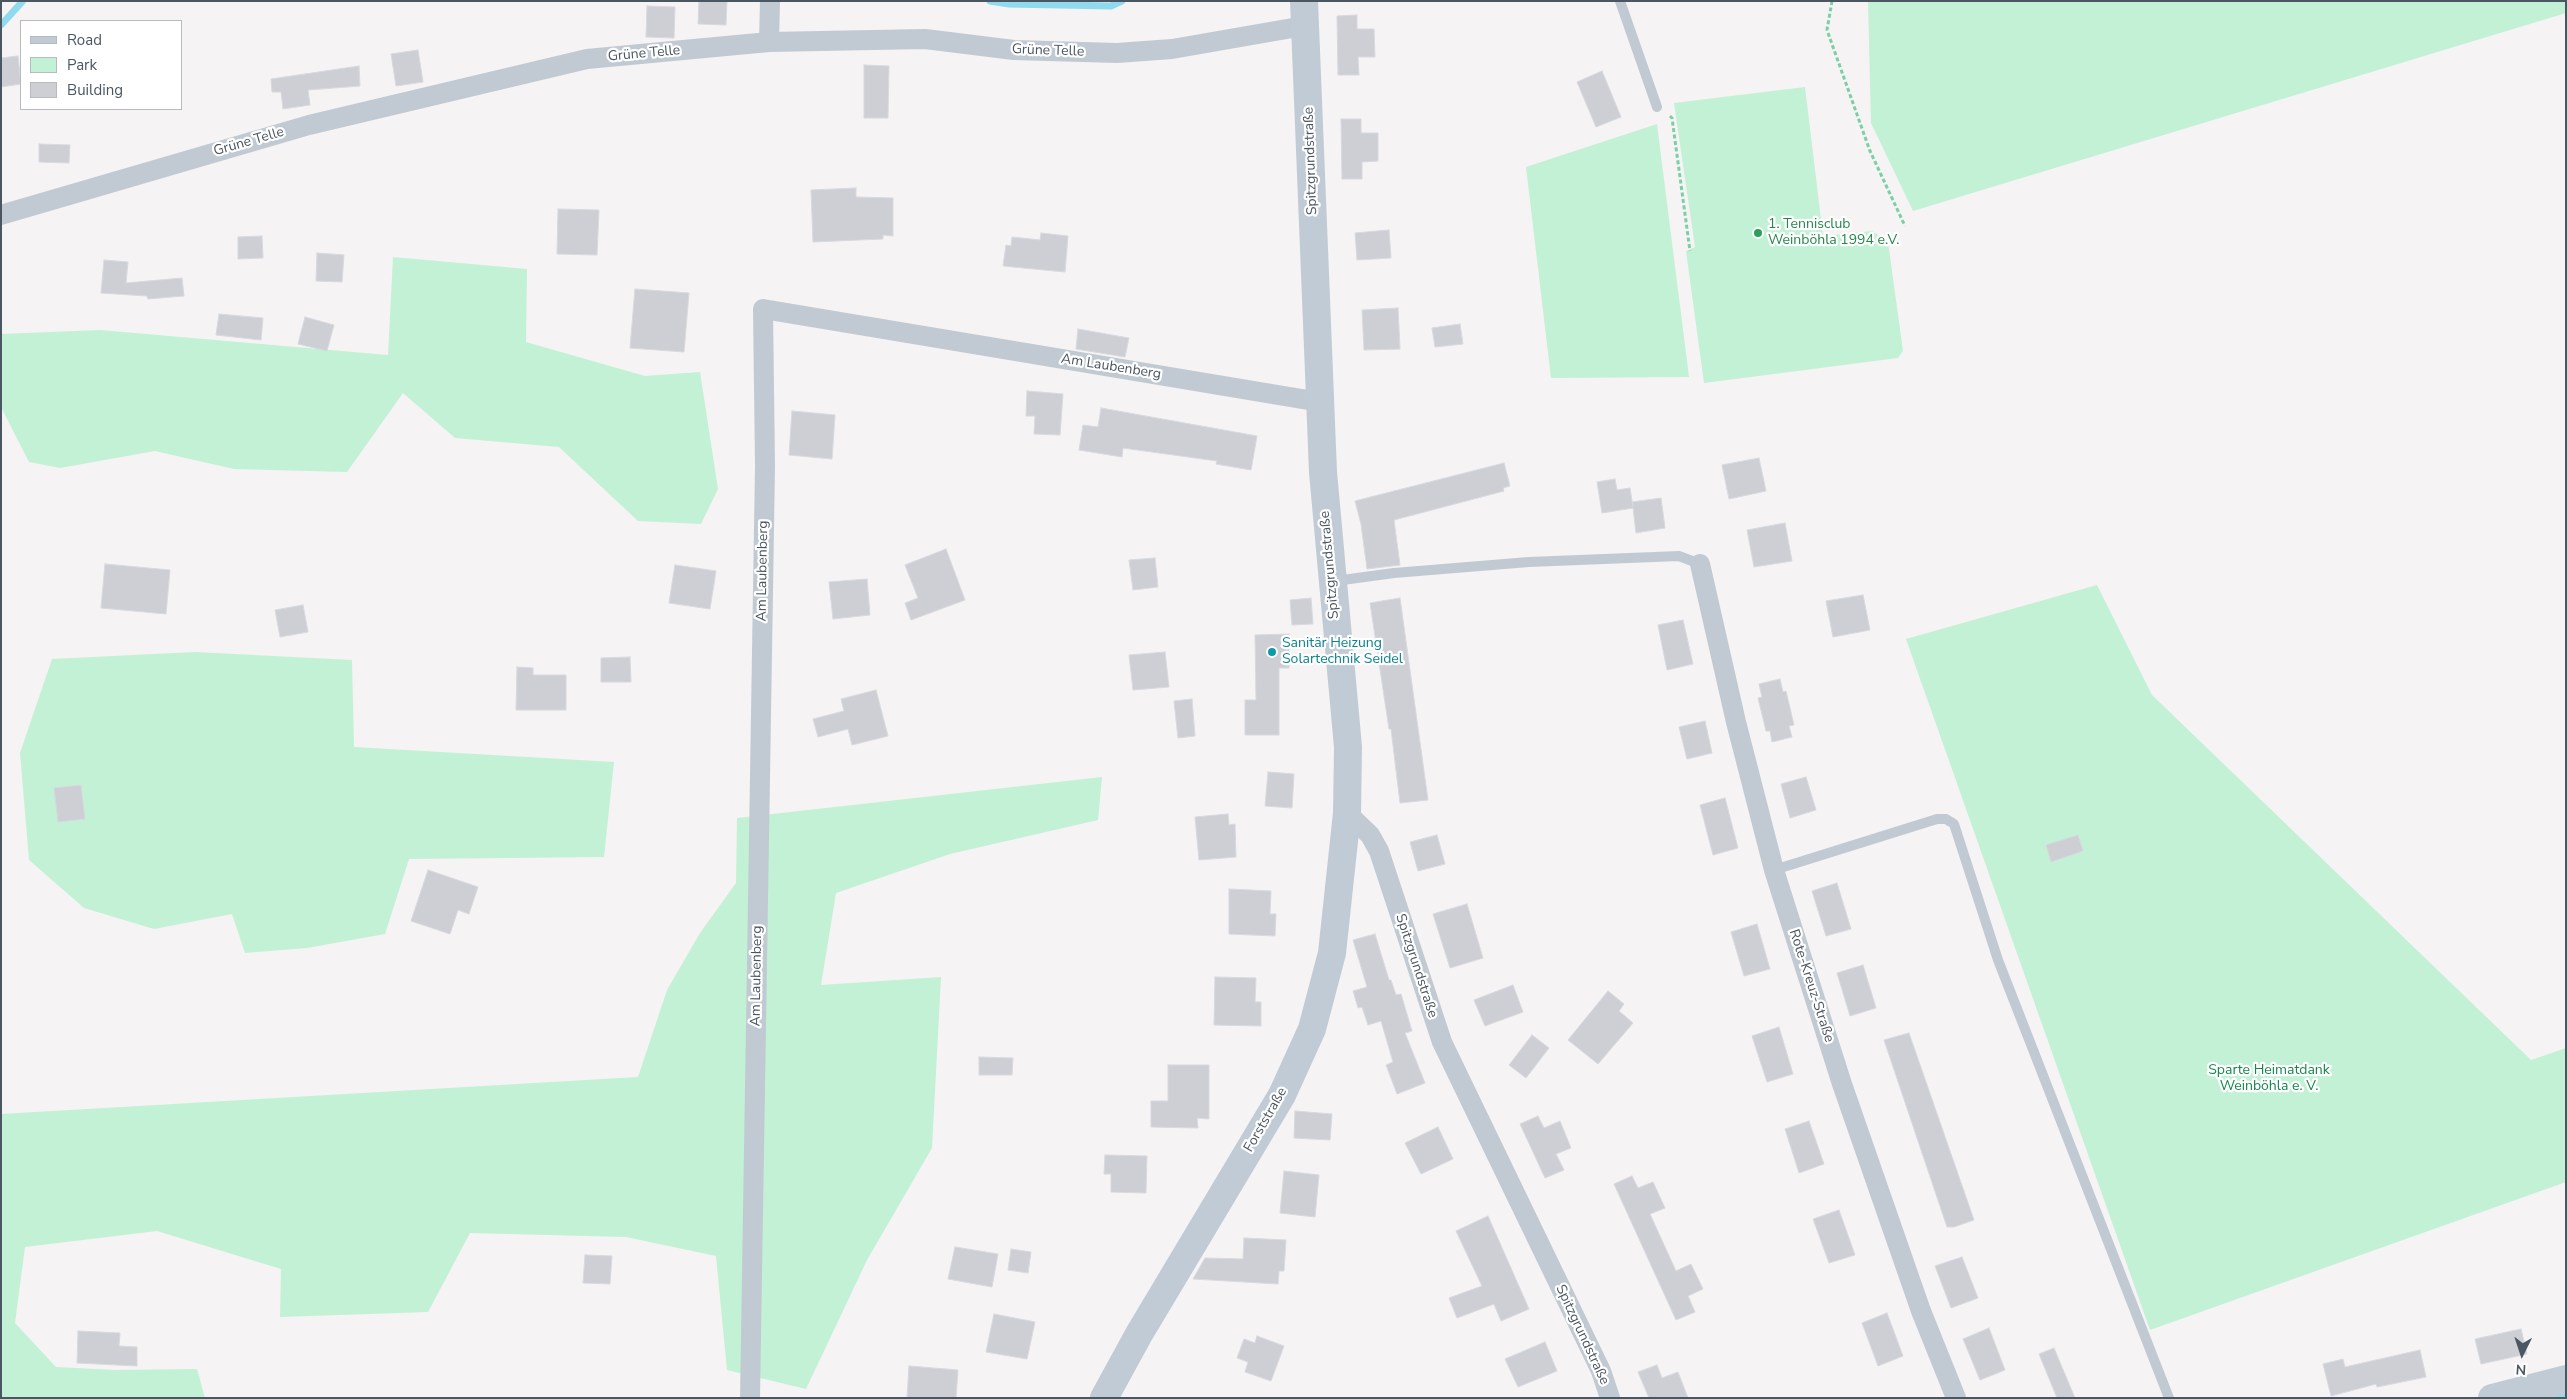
<!DOCTYPE html>
<meta charset="utf-8">
<style>
body{margin:0}
#map{position:relative;width:2567px;height:1399px;overflow:hidden;background:#f5f3f3;font-family:"Nunito Sans",sans-serif}
canvas{display:block}
.frame{position:absolute;inset:0;border:2px solid #4a5661;pointer-events:none}
.legend{position:absolute;left:20px;top:20px;width:162px;height:90px;box-sizing:border-box;background:#fff;border:1px solid #b7bbc0;margin:0;padding:6px 9px;list-style:none;font-size:15px;color:#4a5661}
.legend li{display:flex;align-items:center;gap:10px;height:25px}
.legend b{width:25px;border:1px solid #b7bbc0}
.north{position:absolute;left:2497px;top:1329px;width:50px;height:50px;-webkit-text-stroke:4px #fff;paint-order:stroke;rotate:184deg;font-size:14px;font-weight:700;line-height:20px;text-align:center;color:#4a5661}
.north::after{content:'';display:block;margin:auto;width:18px;height:22px;background:#4a5661;clip-path:polygon(50% 0,100% 100%,50% 72%,0 100%)}
</style>
<div id="map">
<canvas width="2567" height="1399"></canvas>
<div class="frame"></div>
<ul class="legend">
<li><b style="height:6px;background:#c1cbd6"></b>Road</li>
<li><b style="height:14px;background:#c3f1d5"></b>Park</li>
<li><b style="height:14px;background:#cdcfd5"></b>Building</li>
</ul>
<div class="north">N</div>
</div>
<script>
const c = document.querySelector('canvas').getContext('2d');
c.lineJoin = 'round';
function fillPath(path, color) { c.fillStyle = color; c.fill(path, 'evenodd'); }
const poly = rows => new Path2D(rows.map(r => 'M' + r).join(''));
function strokePath(path, color, width, dash) { c.strokeStyle = color; c.lineWidth = width; c.lineCap = dash ? 'butt' : 'round'; c.setLineDash(dash || []); c.stroke(path); }
function label(font, color, halo, rows, align = 'center') {
  c.font = font + ' "Nunito Sans",sans-serif'; c.lineWidth = 4.5; c.setLineDash([]); c.textBaseline = 'middle'; c.strokeStyle = halo; c.fillStyle = color; for (const [text, x, y, turn = 0] of rows) {
    c.save(); c.translate(x, y); c.rotate((+turn || 0) * Math.PI / 180); c.textAlign = isNaN(turn) ? turn : align; if (halo) c.strokeText(text, 0, 0); c.fillText(text, 0, 0); c.restore();
  }
}
fillPath(poly([
 [1868,1,2566,1,2566,13,1913,211,1871,123],
 [1805,87,1823,236,1872,231,1888,242,1903,351,1898,358,1704,383,1686,251,1695,247,1674,103],
 [1657,124,1689,377,1551,378,1526,167],
 [393,257,527,269,526,342,645,376,700,372,718,489,701,524,638,521,559,447,455,438,403,393,347,472,234,469,155,451,60,468,29,462,1,407,1,334,100,330,388,355],
 [2097,585,2152,695,2531,1060,2566,1048,2566,1182,2150,1330,1906,639],
 [195,652,352,660,354,747,614,762,604,857,409,859,385,934,307,948,245,953,232,914,154,929,84,908,29,860,20,753,52,659],
 [1102,777,1098,820,950,854,836,893,821,985,941,977,932,1148,867,1260,806,1389,727,1370,716,1256,626,1237,470,1233,428,1312,280,1317,281,1269,157,1231,25,1247,15,1323,56,1367,115,1370,197,1369,205,1398,1,1398,1,1114,638,1077,667,990,700,933,736,883,737,818]
]), '#c3f1d5');
strokePath(poly([
 [990,1,1009,4,1111,6,1122,1],
 [1,25,22,2],
 [2555,1398,2566,1396]
]), '#90daee', 7);
const building = poly([
 [699,1,727,1,726,25,698,24,699,1],
 [647,6,675,7,674,38,646,37,647,6],
 [1357,15,1357,29,1374,29,1375,57,1358,57,1359,75,1338,75,1337,16,1357,15],
 [418,50,423,82,396,86,391,54,418,50],
 [18,56,21,84,1,87,1,58,18,56],
 [864,65,889,66,888,118,864,118,864,65],
 [359,66,360,86,308,90,310,105,283,109,281,92,272,92,271,79,359,66],
 [1602,71,1621,117,1596,127,1577,82,1602,71],
 [1341,119,1361,119,1361,133,1378,133,1378,161,1362,162,1362,179,1342,179,1341,119],
 [39,144,70,145,69,163,39,162,39,144],
 [856,188,856,197,893,198,893,236,883,235,883,239,813,242,811,190,856,188],
 [558,209,599,210,597,255,557,254,558,209],
 [1389,230,1391,258,1357,260,1355,233,1389,230],
 [1041,233,1068,236,1065,272,1003,266,1006,245,1011,246,1012,237,1040,240,1041,233],
 [262,236,263,258,238,259,238,237,262,236],
 [317,253,344,255,342,282,316,281,317,253],
 [104,260,128,262,126,283,182,278,184,296,148,299,147,296,101,293,104,260],
 [635,289,689,293,684,352,630,348,635,289],
 [1398,308,1400,349,1364,350,1362,310,1398,308],
 [219,314,263,318,261,340,216,335,219,314],
 [305,317,334,325,327,351,298,344,305,317],
 [1460,324,1463,344,1435,347,1432,328,1460,324],
 [1078,329,1129,338,1125,357,1076,349,1078,329],
 [1027,391,1063,394,1060,435,1034,434,1035,416,1026,416,1027,391],
 [1101,408,1257,436,1251,470,1216,464,1217,461,1123,448,1122,457,1079,450,1083,425,1098,427,1101,408],
 [792,411,835,415,832,459,789,455,792,411],
 [1759,458,1766,491,1729,499,1722,465,1759,458],
 [1504,463,1510,486,1503,488,1504,491,1394,520,1400,565,1367,569,1361,524,1355,501,1504,463],
 [1615,479,1617,490,1630,488,1633,507,1632,502,1661,498,1665,528,1636,533,1633,508,1602,513,1597,482,1615,479],
 [1785,523,1792,561,1754,567,1747,530,1785,523],
 [946,549,965,600,911,620,905,603,918,598,905,565,946,549],
 [1155,558,1158,587,1133,590,1129,560,1155,558],
 [105,564,170,570,166,614,101,608,105,564],
 [675,565,716,571,710,609,669,603,675,565],
 [867,579,870,615,833,619,829,582,867,579],
 [1863,595,1870,630,1833,637,1826,601,1863,595],
 [1311,598,1313,624,1292,625,1290,600,1311,598],
 [1400,598,1428,800,1400,803,1391,729,1389,729,1370,603,1400,598],
 [303,605,308,632,280,637,275,610,303,605],
 [1683,620,1693,664,1667,670,1658,625,1683,620],
 [1289,634,1289,668,1279,668,1279,735,1245,735,1245,700,1256,700,1255,635,1289,634],
 [1165,652,1169,687,1133,690,1129,655,1165,652],
 [630,657,631,682,601,682,601,658,630,657],
 [517,667,533,668,533,675,566,675,566,710,516,710,517,667],
 [1780,679,1783,692,1786,691,1794,725,1789,726,1792,737,1772,742,1770,731,1766,731,1758,698,1762,697,1759,684,1780,679],
 [876,690,888,736,852,745,848,729,818,737,813,719,844,711,841,699,876,690],
 [1192,699,1195,736,1178,738,1174,701,1192,699],
 [1705,721,1712,753,1687,759,1679,727,1705,721],
 [1268,772,1294,774,1292,808,1265,806,1268,772],
 [1806,777,1816,810,1790,818,1781,784,1806,777],
 [81,785,85,819,58,822,54,788,81,785],
 [1725,798,1738,848,1713,855,1700,805,1725,798],
 [1228,814,1229,825,1235,824,1236,857,1199,860,1195,817,1228,814],
 [1437,835,1445,864,1418,871,1410,842,1437,835],
 [2078,835,2083,851,2051,862,2046,845,2078,835],
 [428,870,478,887,469,914,458,910,450,934,411,921,428,870],
 [1837,883,1851,929,1826,936,1812,891,1837,883],
 [1229,889,1271,891,1270,914,1276,914,1275,936,1229,934,1229,889],
 [1467,904,1483,958,1450,968,1433,914,1467,904],
 [1757,924,1770,969,1744,976,1731,932,1757,924],
 [1375,934,1389,980,1391,980,1396,995,1401,994,1412,1031,1405,1033,1425,1083,1397,1094,1386,1065,1393,1062,1381,1021,1368,1025,1362,1007,1358,1008,1353,991,1367,987,1353,940,1375,934],
 [1863,965,1876,1008,1850,1016,1837,973,1863,965],
 [1215,977,1256,978,1255,1002,1261,1002,1261,1026,1214,1025,1215,977],
 [1513,985,1523,1012,1485,1026,1474,1000,1513,985],
 [1608,991,1624,1004,1619,1011,1633,1023,1598,1064,1568,1040,1608,991],
 [1779,1027,1793,1074,1767,1082,1752,1036,1779,1027],
 [1909,1033,1974,1220,1954,1227,1947,1227,1884,1040,1909,1033],
 [1532,1035,1549,1048,1526,1078,1509,1065,1532,1035],
 [979,1057,1013,1058,1012,1075,979,1075,979,1057],
 [1168,1065,1209,1065,1209,1119,1197,1118,1198,1128,1151,1127,1151,1101,1168,1101,1168,1065],
 [1295,1111,1332,1114,1330,1140,1294,1138,1295,1111],
 [1538,1116,1544,1128,1560,1121,1571,1148,1556,1154,1564,1170,1545,1178,1520,1124,1538,1116],
 [1809,1121,1824,1164,1799,1173,1785,1129,1809,1121],
 [1438,1127,1453,1159,1421,1174,1405,1143,1438,1127],
 [1105,1155,1147,1156,1146,1193,1111,1192,1111,1174,1104,1174,1105,1155],
 [1284,1171,1319,1175,1315,1217,1280,1213,1284,1171],
 [1632,1176,1638,1188,1653,1182,1665,1208,1650,1214,1676,1271,1691,1264,1703,1289,1688,1296,1695,1312,1676,1320,1614,1184,1632,1176],
 [1839,1210,1855,1255,1829,1263,1813,1219,1839,1210],
 [1488,1216,1529,1309,1501,1321,1494,1304,1457,1318,1449,1298,1482,1286,1456,1231,1488,1216],
 [1244,1238,1286,1240,1284,1271,1279,1271,1278,1284,1193,1279,1205,1258,1243,1259,1244,1238],
 [955,1247,998,1254,992,1287,948,1279,955,1247],
 [1011,1249,1031,1252,1028,1273,1008,1270,1011,1249],
 [585,1255,612,1256,610,1284,583,1283,585,1255],
 [1962,1257,1978,1298,1951,1308,1935,1266,1962,1257],
 [1887,1313,1903,1356,1878,1366,1862,1323,1887,1313],
 [994,1314,1035,1322,1027,1359,986,1352,994,1314],
 [1989,1328,2005,1370,1980,1380,1963,1339,1989,1328],
 [2521,1329,2527,1354,2481,1364,2475,1339,2521,1329],
 [78,1331,120,1333,119,1346,137,1347,137,1366,77,1363,78,1331],
 [1257,1336,1284,1346,1271,1381,1245,1372,1248,1362,1237,1358,1244,1339,1255,1343,1257,1336],
 [1545,1342,1557,1371,1518,1387,1505,1359,1545,1342],
 [2054,1348,2075,1398,2057,1398,2039,1354,2054,1348],
 [2420,1350,2426,1377,2377,1387,2376,1384,2331,1396,2323,1364,2343,1359,2345,1367,2420,1350],
 [1657,1365,1662,1378,1678,1372,1688,1398,1649,1398,1638,1372,1657,1365],
 [909,1366,958,1370,956,1398,907,1398,909,1366]
]);
fillPath(building, '#cdcfd5');
strokePath(building, '#d7d9de', 1);
strokePath(poly([
 [1832,1,1827,30,1870,151,1905,226],
 [1670,116,1672,118,1690,251]
]), '#7ad0a6', 3, [4, 2.5]);
strokePath(poly([
 [1620,1,1657,107],
 [1335,581,1394,573,1529,562,1679,556,1700,564],
 [1774,870,1937,819,1946,819,1954,824,1998,960,2169,1398]
]), '#c1cad2', 10);
strokePath(poly([
 [769,42,770,1],
 [1,215,309,125,587,59,769,42,925,39,1014,50,1117,53,1172,49,1304,26],
 [1700,564,1736,722,1774,870,1842,1084,1921,1311,1956,1398],
 [1347,813,1370,835,1379,851,1442,1042,1601,1371,1610,1398],
 [750,1398,765,466,763,309,1320,402]
]), '#c1cad2', 20);
strokePath(poly([
 [1104,1398,1139,1334,1282,1095,1312,1029,1332,953,1347,813,1348,747,1323,472,1304,1],
 [2492,1398,2566,1379]
]), '#c1cbd6', 28);
for (const [x, y, r, color] of [
 [1758,233,5,"#2e9e5b"],
 [1272,652,5,"#0f9aa8"]
]) { const dot = new Path2D(); dot.arc(x, y, r, 0, 2 * Math.PI); c.fillStyle = color; c.fill(dot); strokePath(dot, '#fff', 2); }
label('14px', '#4a5661', '#fff', [
 ["Grüne Telle",1048,51,2],
 ["Grüne Telle",644,54,-5],
 ["Grüne Telle",249,142,-16],
 ["Spitzgrundstraße",1311,161,-92],
 ["Am Laubenberg",1111,367,9],
 ["Spitzgrundstraße",1330,565,-95],
 ["Am Laubenberg",763,571,-89],
 ["Spitzgrundstraße",1416,966,72],
 ["Am Laubenberg",757,976,-89],
 ["Rote-Kreuz-Straße",1811,986,72],
 ["Forststraße",1266,1120,-60],
 ["Spitzgrundstraße",1582,1335,65]
]);
label('14px', '#27864d', '#fff', [
 ["1. Tennisclub",1768,225],
 ["Weinböhla 1994 e.V.",1768,241]
], 'left');
label('14px', '#0d838f', '#fff', [
 ["Sanitär Heizung",1282,644],
 ["Solartechnik Seidel",1282,660]
], 'left');
label('14px', '#17864f', '#fff', [
 ["Sparte Heimatdank",2269,1071],
 ["Weinböhla e. V.",2269,1087]
]);
</script>
